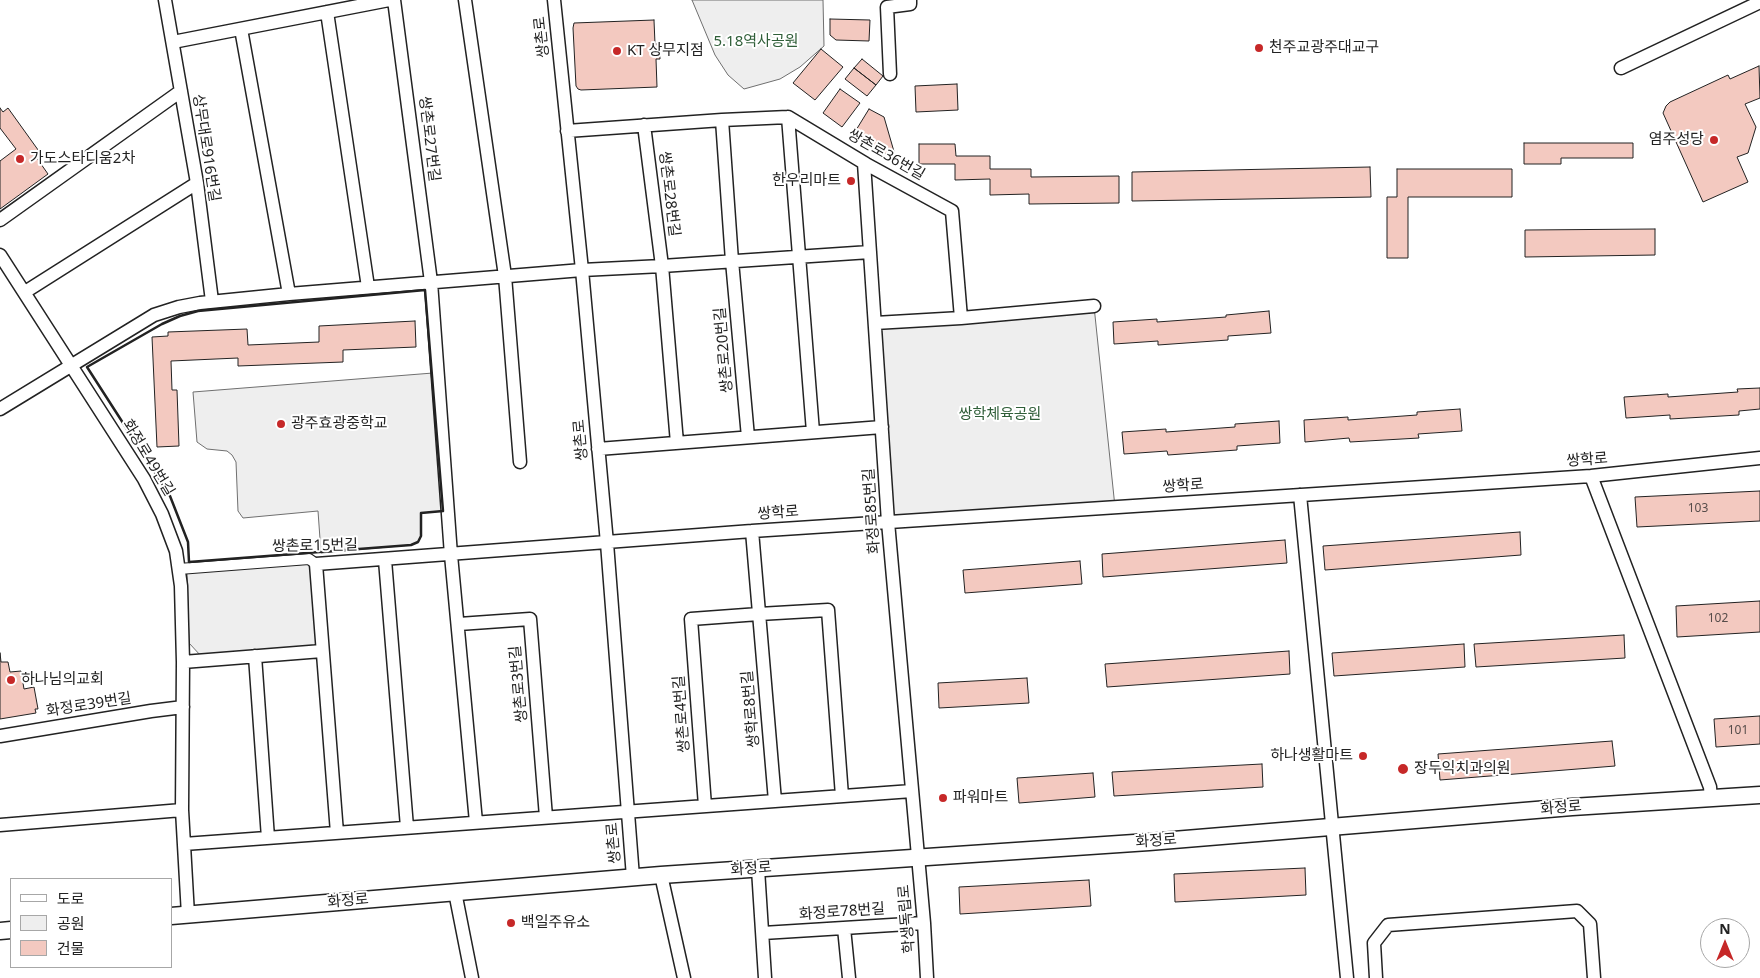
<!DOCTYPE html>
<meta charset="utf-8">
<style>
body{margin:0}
#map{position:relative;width:1760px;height:978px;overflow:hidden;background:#fff;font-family:"Noto Sans","Noto Sans KR",sans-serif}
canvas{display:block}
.legend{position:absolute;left:10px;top:878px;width:162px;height:90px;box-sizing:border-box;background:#fff;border:1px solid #a7a7a7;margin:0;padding:6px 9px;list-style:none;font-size:15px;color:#222}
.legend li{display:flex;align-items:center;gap:10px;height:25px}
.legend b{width:25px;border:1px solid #a7a7a7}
.north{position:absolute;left:1700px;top:918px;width:50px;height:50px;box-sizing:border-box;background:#fff;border:1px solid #a7a7a7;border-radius:50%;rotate:0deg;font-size:14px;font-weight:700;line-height:20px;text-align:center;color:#222}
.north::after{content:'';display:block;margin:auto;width:18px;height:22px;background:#c62828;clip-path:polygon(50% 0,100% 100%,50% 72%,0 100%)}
</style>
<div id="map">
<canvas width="1760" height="978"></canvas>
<ul class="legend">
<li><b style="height:6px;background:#fff"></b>도로</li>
<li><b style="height:14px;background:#eee"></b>공원</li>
<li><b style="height:14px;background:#f3c9c0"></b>건물</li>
</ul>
<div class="north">N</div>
</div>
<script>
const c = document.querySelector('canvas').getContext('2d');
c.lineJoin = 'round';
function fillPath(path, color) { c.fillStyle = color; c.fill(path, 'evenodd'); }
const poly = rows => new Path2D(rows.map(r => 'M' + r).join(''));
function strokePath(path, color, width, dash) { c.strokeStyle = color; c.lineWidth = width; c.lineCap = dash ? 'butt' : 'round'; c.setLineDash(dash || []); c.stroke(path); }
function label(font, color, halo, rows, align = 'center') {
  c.font = font + ' "Noto Sans","Noto Sans KR",sans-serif'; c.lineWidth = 4; c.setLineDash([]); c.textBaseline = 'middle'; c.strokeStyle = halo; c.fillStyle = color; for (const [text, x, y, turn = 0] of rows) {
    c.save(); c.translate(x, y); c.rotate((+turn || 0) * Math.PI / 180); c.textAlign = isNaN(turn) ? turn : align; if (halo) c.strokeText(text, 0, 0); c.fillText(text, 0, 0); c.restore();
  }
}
const green = poly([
 [692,0,823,0,824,46,800,67,780,79,744,89,728,75,715,55,692,0],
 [1094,306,1115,507,888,522,875,323,1094,306],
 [433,373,443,511,421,513,421,536,418,542,411,545,321,553,318,511,243,518,238,511,236,462,232,455,227,451,207,449,197,442,193,392,433,373],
 [310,564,316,643,311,649,201,656,189,643,187,572,310,564]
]);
fillPath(green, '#eee');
strokePath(green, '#6f6f6f', 1);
const building = poly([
 [830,19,870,20,869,41,836,40,830,35,830,19],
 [654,20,655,44,659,44,660,59,656,59,657,87,581,90,578,89,576,86,573,28,574,23,654,20],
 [821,49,843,67,815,100,793,83,821,49],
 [862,59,883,76,876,85,854,68,862,59],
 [1759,66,1760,98,1745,104,1756,127,1748,153,1737,157,1748,182,1703,202,1663,113,1666,106,1670,102,1728,75,1730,79,1759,66],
 [854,68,876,85,867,96,845,79,854,68],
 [957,84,958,110,916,112,915,86,957,84],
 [840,89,860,103,842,127,823,113,840,89],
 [0,108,3,112,8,108,41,154,36,157,48,174,0,209,0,161,16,149,0,128,0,108],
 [869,109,884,117,895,155,891,157,853,135,869,109],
 [1524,143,1633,143,1633,158,1561,158,1561,164,1524,164,1524,143],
 [919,144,955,144,956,156,990,156,990,169,1031,169,1031,177,1119,176,1119,203,1029,204,1029,194,990,195,990,179,955,180,955,164,919,164,919,144],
 [1370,167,1371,197,1132,201,1132,172,1370,167],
 [1397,169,1512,169,1512,197,1408,197,1408,258,1387,258,1387,197,1397,197,1397,169],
 [1655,229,1655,255,1525,257,1525,230,1655,229],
 [1269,311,1271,333,1228,336,1228,340,1158,345,1158,341,1114,344,1113,322,1157,319,1157,322,1226,317,1226,315,1269,311],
 [415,321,416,347,343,350,343,362,238,366,238,358,171,361,172,390,177,390,179,446,157,447,152,337,168,336,168,332,247,329,248,345,319,342,319,326,415,321],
 [1760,388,1760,409,1739,411,1739,415,1670,419,1670,415,1626,418,1624,397,1668,394,1668,397,1738,392,1737,389,1760,388],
 [1460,409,1462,431,1418,434,1419,438,1350,442,1349,438,1305,442,1304,420,1348,417,1348,420,1417,415,1417,412,1460,409],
 [1279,421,1280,443,1237,446,1237,450,1168,455,1167,451,1124,454,1122,432,1166,429,1166,432,1235,427,1235,424,1279,421],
 [1760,491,1760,521,1637,527,1635,497,1760,491],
 [1520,532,1521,555,1325,570,1323,546,1520,532],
 [1285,540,1287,563,1103,577,1102,554,1285,540],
 [1080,561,1082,584,965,593,963,570,1080,561],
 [1760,601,1760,632,1677,637,1676,606,1760,601],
 [1624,635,1625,658,1476,667,1474,644,1624,635],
 [1464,644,1465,667,1334,676,1332,653,1464,644],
 [1289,651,1290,674,1107,687,1105,664,1289,651],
 [0,653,1,662,8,662,10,672,21,671,24,689,34,687,38,709,35,709,36,713,0,719,0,653],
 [1027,678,1029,703,939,708,938,683,1027,678],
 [1760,716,1760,744,1716,747,1714,719,1760,716],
 [1612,741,1615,766,1440,780,1438,754,1612,741],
 [1262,764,1263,787,1114,796,1112,772,1262,764],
 [1093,773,1095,797,1019,803,1017,778,1093,773],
 [1305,868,1306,895,1175,902,1174,874,1305,868],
 [1089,880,1091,906,960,914,959,887,1089,880]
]);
fillPath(building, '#f3c9c0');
strokePath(building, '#222', 1);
const pedestrian = poly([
 [179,569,309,559,316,564]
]);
const minor = poly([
 [165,0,197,183,212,301],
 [394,0,431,282,451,555,476,822],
 [465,0,505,276,520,462],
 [554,0,582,270,607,543,633,877],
 [327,12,368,287],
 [241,29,289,294],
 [173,42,389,0],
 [1621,68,1760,2],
 [890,74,887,7,910,4,910,0],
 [788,117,813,432],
 [722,120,732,261,748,437],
 [644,125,662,266,677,443],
 [567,131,722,120,788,117,866,164,952,211,961,318],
 [864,163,888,522,924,923,927,978],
 [0,220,181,91],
 [0,255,144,479,162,514,176,551,181,586,183,662,182,810,188,915],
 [25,292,197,183],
 [875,323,961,318,1094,306],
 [0,409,154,315,179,307,200,303,289,294,582,270,662,266,870,252],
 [598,449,882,427],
 [1591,476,1710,787,1711,799],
 [1300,495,1347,978],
 [752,531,775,801],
 [385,560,407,827],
 [459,624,530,619,546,817],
 [255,656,268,838],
 [183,662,322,651],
 [0,736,151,711,183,707],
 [705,806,691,619,759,614,828,610,842,796],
 [0,825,182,810],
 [337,833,316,564,752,531,1591,476,1760,458],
 [184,844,912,791],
 [758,869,765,978],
 [661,875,684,978],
 [455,892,472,978],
 [844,928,849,978],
 [763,933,924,923],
 [1376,978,1374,943,1388,925,1577,911,1590,924,1594,978]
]);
const tertiary = poly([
 [171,916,661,875,1149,842,1572,807,1760,795],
 [0,931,11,930]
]);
strokePath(pedestrian, '#222', 12);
strokePath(minor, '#222', 15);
strokePath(tertiary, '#222', 19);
strokePath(pedestrian, '#fff', 10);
strokePath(minor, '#fff', 12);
strokePath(tertiary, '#fff', 16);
strokePath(poly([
 [425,290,443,511,421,513,421,536,418,542,411,545,189,562,188,542,170,496,87,367,162,324,180,316,198,311,425,290]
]), '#222', 2.5);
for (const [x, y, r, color] of [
 [1259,48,5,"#c62828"],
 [617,51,5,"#c62828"],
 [1714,140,5,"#c62828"],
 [20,159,5,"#c62828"],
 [851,181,5,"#c62828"],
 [281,424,5,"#c62828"],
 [11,680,5,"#c62828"],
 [1363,756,5,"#c62828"],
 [1403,769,6,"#c62828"],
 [943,798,5,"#c62828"],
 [511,923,5,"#c62828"]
]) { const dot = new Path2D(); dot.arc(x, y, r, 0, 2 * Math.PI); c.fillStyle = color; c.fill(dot); strokePath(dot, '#fff', 2); }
label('12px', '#564c4a', null, [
 ["103",1698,509],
 ["102",1718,619],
 ["101",1738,731]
]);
label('15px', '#222', '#fff', [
 ["쌍촌로",542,37,-96],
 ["쌍촌로27번길",429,139,83],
 ["상무대로916번길",206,148,81],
 ["쌍촌로36번길",886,155,30],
 ["쌍촌로28번길",669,194,83],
 ["쌍촌로20번길",724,350,-95],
 ["쌍촌로",581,440,-95],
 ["화정로49번길",148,458,59],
 ["쌍학로",1587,460,-4],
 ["쌍학로",1183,486,-4],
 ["화정로85번길",872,511,-94],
 ["쌍학로",778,513,-4],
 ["쌍촌로15번길",315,546,-1],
 ["쌍촌로3번길",519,684,-95],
 ["화정로39번길",89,705,-9],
 ["쌍학로8번길",751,709,-95],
 ["쌍촌로4번길",682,714,-94],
 ["화정로",1561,808,-5],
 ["화정로",1156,841,-4],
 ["쌍촌로",614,843,-95],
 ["화정로",751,869,-4],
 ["화정로",348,901,-5],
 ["화정로78번길",842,912,-4],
 ["학생독립로",907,919,-95]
]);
label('15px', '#2f5e38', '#fff', [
 ["5.18역사공원",756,42],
 ["쌍학체육공원",1000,415]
]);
label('15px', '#222', '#fff', [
 ["천주교광주대교구",1269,48],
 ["KT 상무지점",627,51],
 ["염주성당",1704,140,"right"],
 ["가도스타디움2차",30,159],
 ["한우리마트",841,181,"right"],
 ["광주효광중학교",291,424],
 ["하나님의교회",21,680],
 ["하나생활마트",1353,756,"right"],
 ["장두익치과의원",1414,769],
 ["파워마트",953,798],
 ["백일주유소",521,923]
], 'left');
</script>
